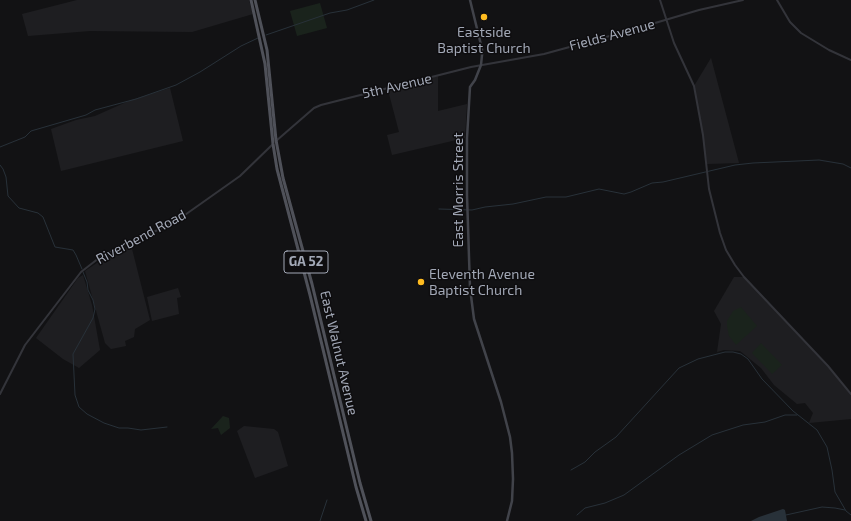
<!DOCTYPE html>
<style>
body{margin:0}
canvas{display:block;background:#121214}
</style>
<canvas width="851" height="521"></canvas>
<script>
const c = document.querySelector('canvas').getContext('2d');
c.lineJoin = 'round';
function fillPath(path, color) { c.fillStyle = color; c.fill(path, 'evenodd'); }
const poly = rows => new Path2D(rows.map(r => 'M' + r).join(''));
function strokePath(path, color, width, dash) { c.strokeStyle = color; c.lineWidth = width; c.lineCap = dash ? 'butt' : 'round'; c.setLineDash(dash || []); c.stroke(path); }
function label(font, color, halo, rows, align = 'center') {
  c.font = font + ' "Exo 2",sans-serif'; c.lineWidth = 3; c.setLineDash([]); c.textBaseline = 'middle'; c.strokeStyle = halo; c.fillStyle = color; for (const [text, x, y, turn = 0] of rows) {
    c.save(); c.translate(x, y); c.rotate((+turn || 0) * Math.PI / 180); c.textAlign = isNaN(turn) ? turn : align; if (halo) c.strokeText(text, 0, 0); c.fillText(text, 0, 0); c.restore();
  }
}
fillPath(poly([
 [77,0,249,0,253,14,192,32,90,31,28,36,22,14],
 [711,58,739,163,707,164,694,86],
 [438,76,438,111,467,104,465,138,392,155,387,135,399,132,388,90],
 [170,88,183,141,61,171,51,129,76,120,95,116,131,100],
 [131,245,150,320,135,329,134,337,125,341,126,346,111,349,105,343,85,271,103,259],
 [83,275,92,305,100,350,79,368,63,359,36,338,78,278],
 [734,277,744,277,840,380,851,395,851,419,809,423,813,413,805,403,797,404,774,385,761,368,740,351,724,350,717,352,721,324,714,311],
 [178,288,181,297,177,298,179,314,152,321,147,297],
 [244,426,274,429,278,432,288,466,255,478,237,431]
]), '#1e1e21');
fillPath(poly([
 [320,3,327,28,297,36,290,11],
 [741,307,757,326,736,345,729,336,727,326,727,321,733,311],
 [761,343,782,365,772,374,752,353],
 [223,416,229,418,230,428,221,435,218,428,211,429]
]), '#1a231c');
fillPath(poly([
 [783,509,785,510,787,521,751,521,759,517]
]), '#283139');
strokePath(poly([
 [266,35,330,13,347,10,374,0],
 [0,147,25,137,31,131,86,115,95,110,136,99,176,85,200,72,241,46,258,38],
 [0,165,3,169,6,177,8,196,19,208,38,213,43,217,55,247,73,250,76,255,82,269],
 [439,209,472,210,485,207,513,204,546,197,566,197,599,189,624,194,631,192,652,183,663,182,735,165,753,163,819,160,843,164,851,168],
 [83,272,87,282,88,290,93,300,95,309,93,318,73,354,75,395,79,407,87,414,104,423,119,428,128,428,141,430,167,427],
 [571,470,585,462,595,452,616,437,679,368,698,359,725,352,733,352,741,354,748,359,762,379,793,411,817,430,827,447,832,470,835,492,846,511,851,515],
 [577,515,585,508,605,503,624,495,679,455,712,435,743,425,765,422,785,415,797,415],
 [786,515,822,507,835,508,845,510],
 [320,521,327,500]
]), '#283139', 1);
strokePath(poly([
 [660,0,674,43,694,86,703,135,709,189,720,233,726,250,735,265,744,277,828,366,851,394],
 [777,0,790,22,801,33,829,50,851,60],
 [276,141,314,108,321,105,471,67,544,54,628,31,699,10,743,0],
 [0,394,25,345,81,272,99,258,114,250,173,223,182,217,240,176,273,144]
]), '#33343a', 2);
strokePath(poly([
 [470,0,482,49,482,55,481,65,475,80,470,87,467,138,467,195,470,288,474,319,501,402,510,437,512,453,513,479,512,501,507,521]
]), '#41434a', 2.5);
strokePath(poly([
 [251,0,265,64,273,144,277,169,310,295,356,487,366,521],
 [255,0,267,50,276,140,283,178,312,284,360,483,371,521]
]), '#4f5159', 3);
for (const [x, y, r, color] of [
 [484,17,4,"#ffbc20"],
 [421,282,4,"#ffbc20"]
]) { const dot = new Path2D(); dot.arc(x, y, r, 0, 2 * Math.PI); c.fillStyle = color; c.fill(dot); strokePath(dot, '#0e0d0f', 1.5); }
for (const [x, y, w] of [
 [306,262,44]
]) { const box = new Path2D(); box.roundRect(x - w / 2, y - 11, w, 22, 3); c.fillStyle = '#0e0d0f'; c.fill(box); strokePath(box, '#a2a8b6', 1); }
label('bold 13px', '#a2a8b6', null, [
 ["GA 52",306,262]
]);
label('14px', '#a2a8b6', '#0e0d0f', [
 ["Eastside",484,32],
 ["Baptist Church",484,48],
 ["Eleventh Avenue",429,274,"left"],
 ["Baptist Church",429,290,"left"]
]);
label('14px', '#a2a8b6', '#0e0d0f', [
 ["Fields Avenue",612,35,-15],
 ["5th Avenue",397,86,-13],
 ["East Morris Street",458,190,-90],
 ["Riverbend Road",141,237,-28],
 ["East Walnut Avenue",339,353,77]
]);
</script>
